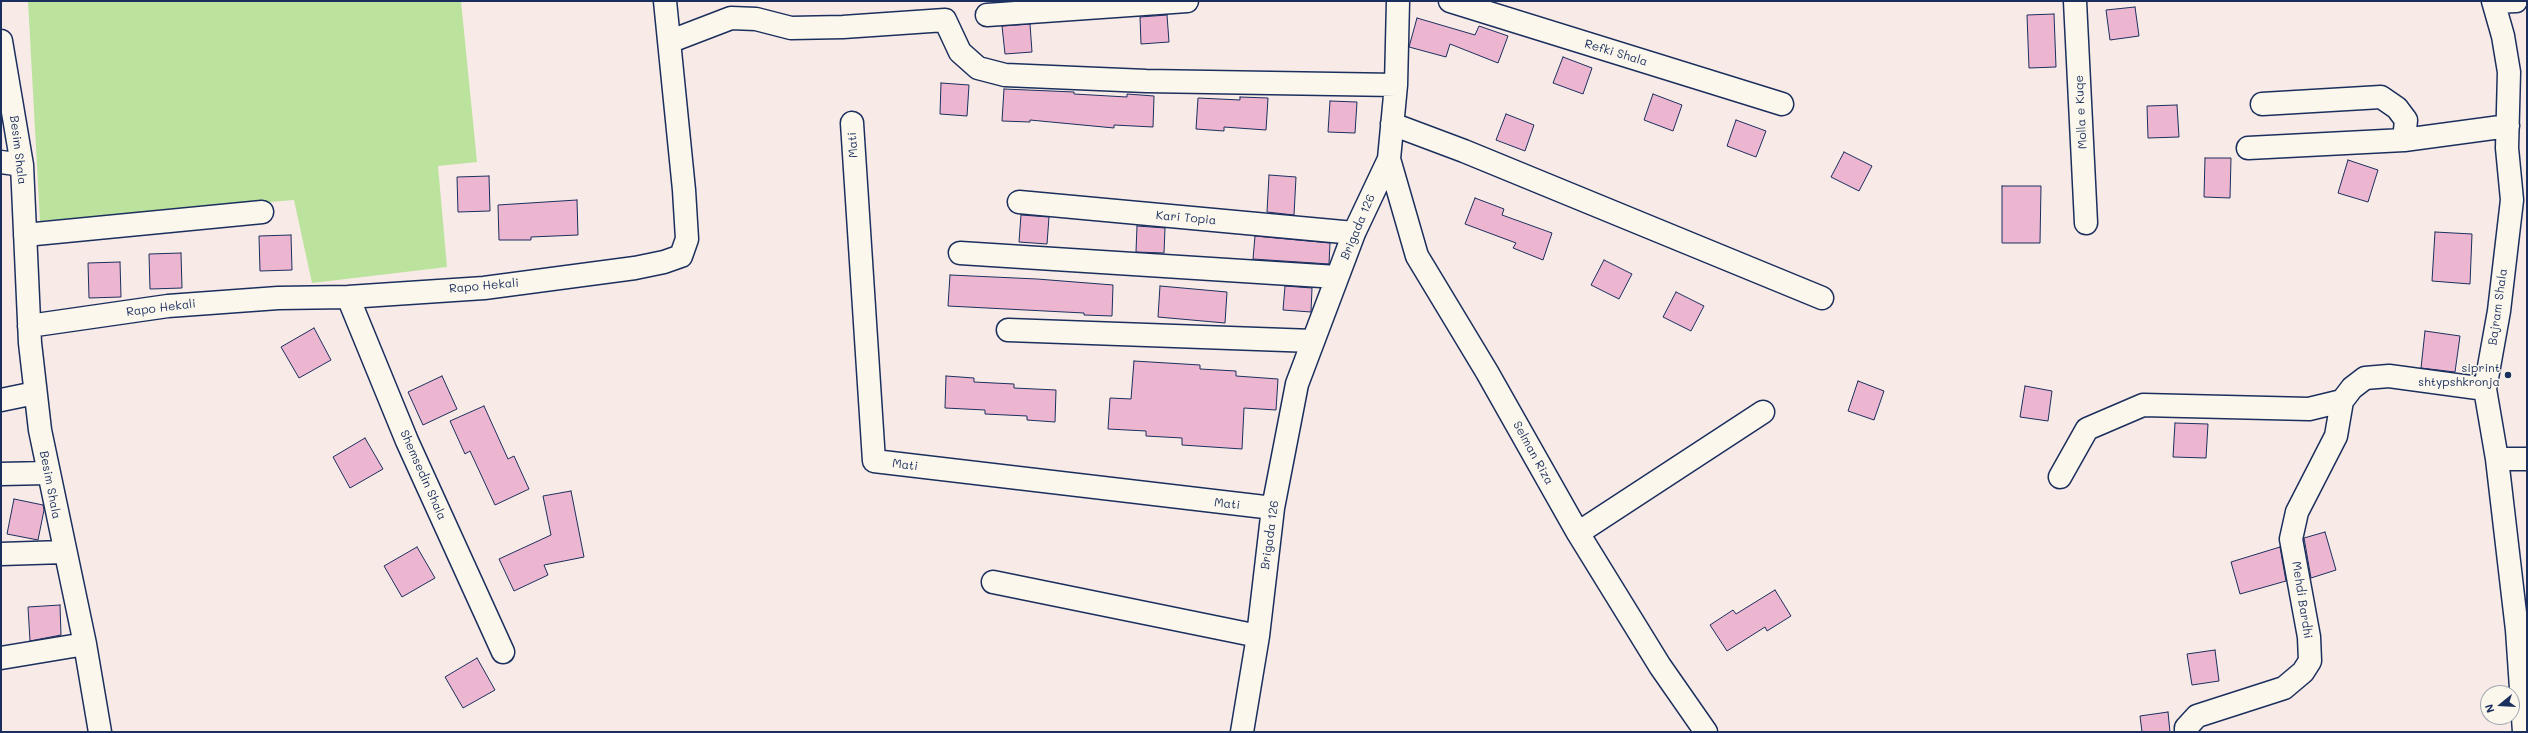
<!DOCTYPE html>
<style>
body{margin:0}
#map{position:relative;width:2528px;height:733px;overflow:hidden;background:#f8eae6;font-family:Mali,sans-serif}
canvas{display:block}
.frame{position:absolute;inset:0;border:2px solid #1b2f5e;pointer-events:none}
.north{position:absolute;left:2480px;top:685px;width:40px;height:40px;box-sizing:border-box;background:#fbf7ec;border:1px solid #a1a7b3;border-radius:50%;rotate:252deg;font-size:11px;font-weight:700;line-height:16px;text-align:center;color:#1b2f5e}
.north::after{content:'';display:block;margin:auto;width:14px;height:18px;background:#1b2f5e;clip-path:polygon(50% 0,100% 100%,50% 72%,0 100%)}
</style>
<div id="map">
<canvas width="2528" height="733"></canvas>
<div class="frame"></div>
<div class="north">N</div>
</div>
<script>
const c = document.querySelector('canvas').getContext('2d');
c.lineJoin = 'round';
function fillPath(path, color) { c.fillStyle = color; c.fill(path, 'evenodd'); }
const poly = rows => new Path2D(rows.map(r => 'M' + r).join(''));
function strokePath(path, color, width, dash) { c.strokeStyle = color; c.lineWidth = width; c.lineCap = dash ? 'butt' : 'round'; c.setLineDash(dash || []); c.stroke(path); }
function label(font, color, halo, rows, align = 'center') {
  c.font = font + ' Mali,sans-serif'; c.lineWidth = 3; c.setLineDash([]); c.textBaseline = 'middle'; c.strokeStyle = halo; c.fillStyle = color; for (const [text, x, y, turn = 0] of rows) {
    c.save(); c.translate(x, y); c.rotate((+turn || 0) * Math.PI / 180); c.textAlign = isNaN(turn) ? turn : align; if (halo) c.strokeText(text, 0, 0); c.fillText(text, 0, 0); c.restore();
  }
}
fillPath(poly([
 [28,1,461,1,477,162,438,166,447,267,312,283,294,200,40,221]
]), '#bbe39e');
const building = poly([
 [2135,7,2139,36,2110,40,2106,10,2135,7],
 [2054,14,2056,67,2029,68,2027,15,2054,14],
 [1167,15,1169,42,1141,44,1140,17,1167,15],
 [1417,18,1475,35,1479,26,1508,36,1498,63,1450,44,1446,57,1409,47,1417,18],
 [1030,24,1032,52,1005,54,1002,26,1030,24],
 [1563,57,1592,68,1583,94,1553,83,1563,57],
 [941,83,969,85,967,116,940,114,941,83],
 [1004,89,1074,92,1074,94,1127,97,1127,94,1154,96,1153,127,1114,125,1114,128,1030,120,1030,122,1002,121,1004,89],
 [1653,94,1682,105,1673,131,1644,120,1653,94],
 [1240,97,1268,98,1266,130,1224,127,1224,131,1196,129,1198,98,1240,100,1240,97],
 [1330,101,1357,102,1355,133,1328,132,1330,101],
 [2177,105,2179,137,2148,138,2147,106,2177,105],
 [1506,114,1534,125,1525,151,1496,140,1506,114],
 [1736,120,1766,131,1756,157,1727,146,1736,120],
 [1844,152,1872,166,1859,191,1831,177,1844,152],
 [2205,158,2231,158,2230,198,2204,197,2205,158],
 [2348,160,2378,170,2368,202,2338,193,2348,160],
 [1269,175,1296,177,1294,215,1267,212,1269,175],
 [489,176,490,211,458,212,457,177,489,176],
 [2002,186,2041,186,2040,243,2002,243,2002,186],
 [1475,198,1504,209,1502,215,1552,233,1543,260,1513,248,1516,243,1465,224,1475,198],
 [577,200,578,235,531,237,531,240,499,240,498,205,577,200],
 [1021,215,1049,217,1047,244,1019,242,1021,215],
 [1137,226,1165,228,1164,253,1136,252,1137,226],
 [2435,232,2472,234,2470,284,2432,281,2435,232],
 [291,235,292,270,260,271,259,236,291,235],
 [1255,236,1330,243,1329,264,1253,259,1255,236],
 [181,253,182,288,150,289,149,254,181,253],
 [1604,260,1632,274,1619,299,1591,285,1604,260],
 [120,262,121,297,89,298,88,263,120,262],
 [950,275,1037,279,1113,285,1112,316,1084,315,1084,313,948,306,950,275],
 [1160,286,1227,292,1225,323,1158,317,1160,286],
 [1285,286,1312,288,1311,312,1283,310,1285,286],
 [1676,292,1704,306,1691,331,1663,317,1676,292],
 [314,328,331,360,299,378,281,347,314,328],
 [2425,331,2460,336,2455,372,2421,368,2425,331],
 [1134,361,1200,365,1200,369,1236,371,1236,376,1278,379,1276,410,1244,408,1242,449,1182,445,1182,438,1146,436,1146,431,1108,429,1110,398,1131,399,1134,361],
 [442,376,457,409,423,425,408,392,442,376],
 [946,376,974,378,974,382,1014,384,1014,388,1056,390,1055,422,1027,420,1027,416,985,414,985,410,945,408,946,376],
 [1858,381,1884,391,1874,420,1848,411,1858,381],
 [2025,386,2052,391,2048,421,2020,417,2025,386],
 [484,406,508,459,514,456,529,489,495,505,470,451,465,454,450,421,484,406],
 [2175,423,2208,424,2206,458,2173,457,2175,423],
 [365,438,383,469,350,488,333,457,365,438],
 [571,491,584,557,544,565,548,575,514,591,499,559,551,535,543,496,571,491],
 [14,499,43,505,44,510,38,540,7,534,14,499],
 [2325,532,2336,570,2311,578,2304,538,2325,532],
 [417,547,435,578,402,597,384,566,417,547],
 [2280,547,2286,581,2240,594,2231,562,2280,547],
 [1775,590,1791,616,1767,631,1765,627,1727,651,1710,625,1733,610,1736,614,1775,590],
 [60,605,61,635,30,641,28,607,60,605],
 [2215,650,2219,681,2192,685,2187,654,2215,650],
 [477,658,495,690,463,708,445,677,477,658],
 [2168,712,2170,732,2142,732,2140,716,2168,712]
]);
fillPath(building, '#ecb6d0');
strokePath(building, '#1b2f5e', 1);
const minor = poly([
 [1450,1,1782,104],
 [2075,1,2086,223],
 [2493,1,2503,36,2509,72,2507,148,2512,200,2499,311,2485,389,2497,459,2517,630,2524,732],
 [2494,2,2516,1],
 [987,15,1187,1],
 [1,41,22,165,30,343,40,430,85,644,100,732],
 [671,41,731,18,756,19,791,28,843,27,945,20,960,52,978,68,1005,75,1146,81,1396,85],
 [2262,104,2381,97,2397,108,2406,120,2404,140],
 [852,123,874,461,1273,508],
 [1392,124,1464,151,1822,298],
 [2248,148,2404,140,2508,126],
 [1389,159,1417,256,1487,372,1578,533,1660,666,1706,732],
 [1,162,22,165],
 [1019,202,1354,233],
 [25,235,262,212],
 [960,253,1337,277],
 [348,297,407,441,503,652],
 [29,326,168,306,278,298,348,297,484,288,635,268,664,262,681,256,687,239,684,190,665,1],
 [1008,330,1313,341],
 [1,400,35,393],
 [2497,459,2527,459],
 [1,474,47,473],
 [2060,477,2087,429,2143,405,2309,409,2342,401],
 [1578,533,1763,412],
 [1,554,64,552],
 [993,582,1258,636],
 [1,658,85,644],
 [1242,732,1258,636,1273,508,1297,384,1354,233,1389,159,1396,85,1398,1],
 [2186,732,2186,728,2197,716,2284,688,2303,672,2310,661,2309,637,2291,539,2297,512,2336,436,2342,401,2352,388,2365,378,2389,376,2485,389]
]);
strokePath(minor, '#1b2f5e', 25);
strokePath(minor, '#fbf7ec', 22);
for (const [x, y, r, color] of [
 [2508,375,4,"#1b2f5e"]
]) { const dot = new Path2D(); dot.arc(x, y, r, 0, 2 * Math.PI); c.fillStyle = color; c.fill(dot); strokePath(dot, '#fbf7ec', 1.5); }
label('12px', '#1b2f5e', '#fbf7ec', [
 ["Refki Shala",1616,53,17],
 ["Molla e Kuqe",2081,112,-93],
 ["Mati",853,145,-94],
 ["Besim Shala",18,150,83],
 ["Kari Topia",1186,218,5],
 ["Brigada 126",1358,227,-67],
 ["Rapo Hekali",484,286,-5],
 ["Bajram Shala",2498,307,-82],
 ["Rapo Hekali",161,308,-7],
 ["Selman Riza",1533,453,61],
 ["Mati",905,465,7],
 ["Shemsedin Shala",423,475,66],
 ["Besim Shala",50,485,79],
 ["Mati",1227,504,6],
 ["Brigada 126",1270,535,-82],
 ["Mehdi Bardhi",2302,600,81]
]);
label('12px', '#1b2f5e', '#fbf7ec', [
 ["siprint",2500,368],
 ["shtypshkronja",2500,382]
], 'right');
</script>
